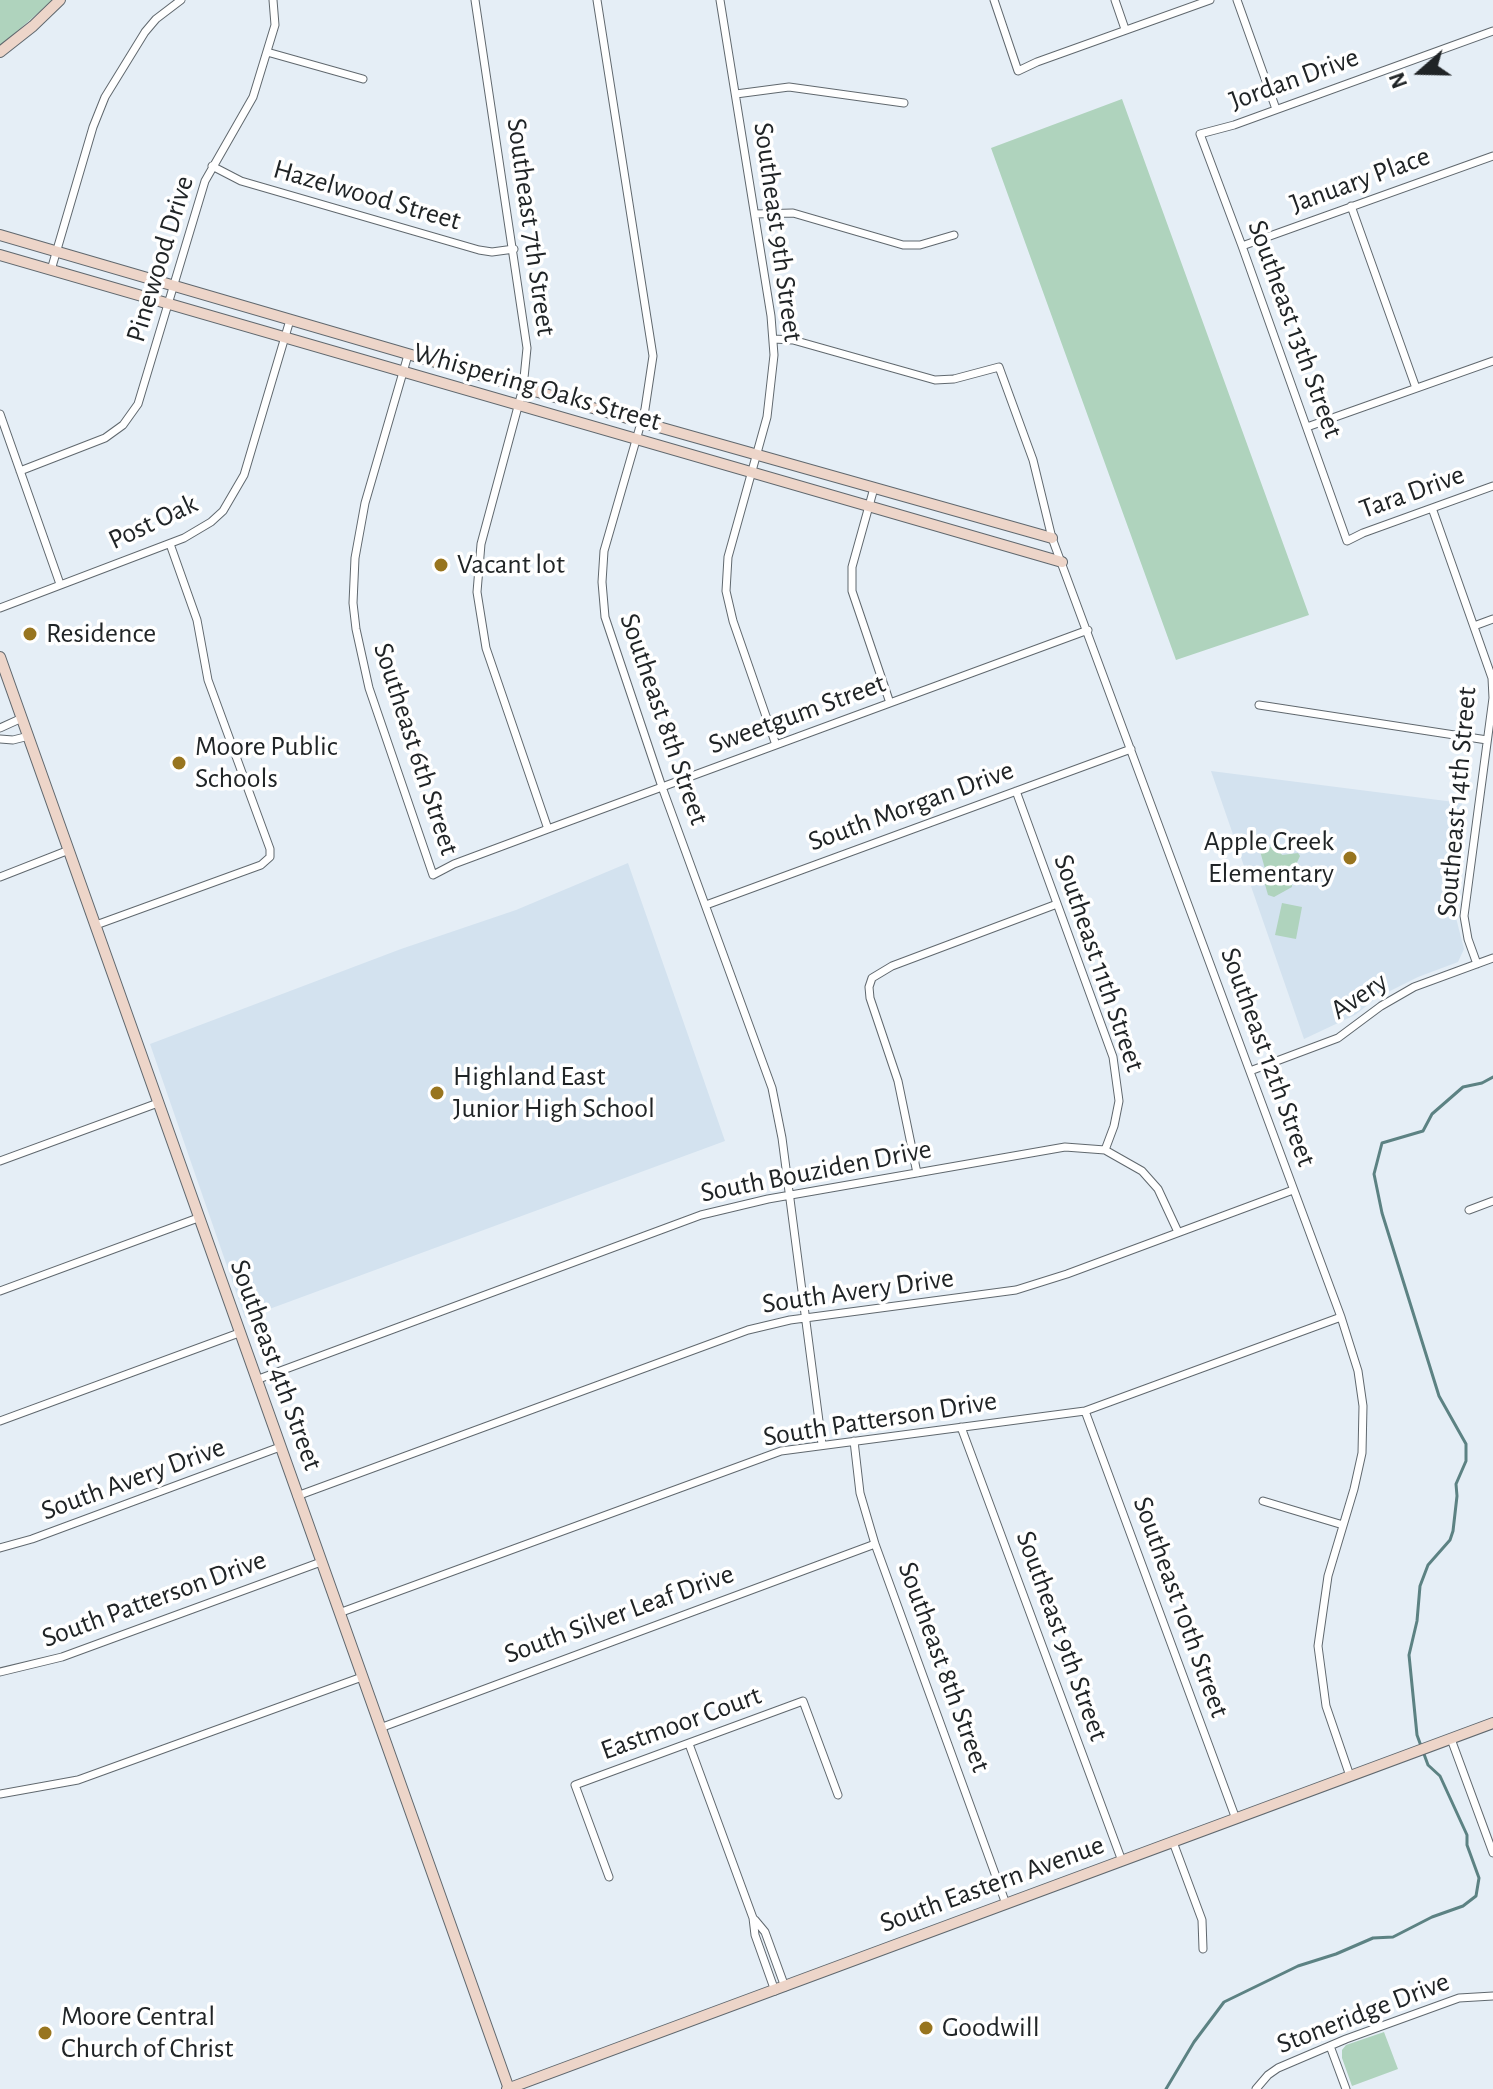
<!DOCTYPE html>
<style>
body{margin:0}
#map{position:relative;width:1493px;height:2089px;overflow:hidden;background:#e5eef6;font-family:"Alegreya Sans",sans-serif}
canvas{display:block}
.north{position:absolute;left:1381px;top:32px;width:80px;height:80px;-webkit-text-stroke:6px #fff;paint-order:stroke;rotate:250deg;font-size:22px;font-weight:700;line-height:32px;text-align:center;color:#202426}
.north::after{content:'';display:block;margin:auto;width:28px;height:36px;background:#202426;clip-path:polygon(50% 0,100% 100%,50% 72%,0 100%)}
</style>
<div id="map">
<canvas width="1493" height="2089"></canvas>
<div class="north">N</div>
</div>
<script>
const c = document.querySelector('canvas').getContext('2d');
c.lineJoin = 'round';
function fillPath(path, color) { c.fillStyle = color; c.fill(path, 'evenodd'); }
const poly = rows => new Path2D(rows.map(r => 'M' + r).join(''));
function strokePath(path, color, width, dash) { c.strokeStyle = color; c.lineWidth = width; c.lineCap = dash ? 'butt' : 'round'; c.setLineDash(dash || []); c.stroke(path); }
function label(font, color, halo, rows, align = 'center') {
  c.font = font + ' "Alegreya Sans",sans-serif'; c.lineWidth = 7; c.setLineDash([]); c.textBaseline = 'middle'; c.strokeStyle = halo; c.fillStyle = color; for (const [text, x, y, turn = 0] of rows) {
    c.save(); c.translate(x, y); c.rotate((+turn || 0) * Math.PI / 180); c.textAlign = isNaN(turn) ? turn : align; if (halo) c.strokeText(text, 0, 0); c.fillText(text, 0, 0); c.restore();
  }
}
fillPath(poly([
 [1211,771,1462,803,1455,914,1464,949,1458,962,1418,977,1378,997,1355,1015,1304,1039],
 [628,863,725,1141,245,1318,150,1044,401,949,516,910]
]), '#d3e2ef');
fillPath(poly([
 [0,0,53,0,0,46],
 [1122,99,1309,615,1176,660,991,148],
 [1276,845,1282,855,1298,853,1300,856,1291,875,1292,887,1274,897,1268,895,1264,881,1267,876,1260,851],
 [1282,903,1302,907,1296,939,1275,935],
 [1384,2032,1398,2069,1352,2086,1342,2058,1342,2050,1346,2045]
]), '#afd3bd');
strokePath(poly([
 [1166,2089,1194,2042,1224,2002,1298,1966,1336,1954,1373,1938,1393,1937,1432,1917,1463,1906,1476,1896,1479,1878,1467,1845,1467,1835,1440,1776,1428,1765,1417,1735,1409,1655,1417,1621,1420,1586,1428,1565,1450,1540,1453,1531,1457,1496,1456,1484,1466,1461,1466,1444,1439,1396,1382,1213,1374,1174,1382,1143,1423,1131,1432,1114,1463,1087,1482,1083,1493,1077]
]), '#5c8283', 3);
const street = poly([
 [475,0,527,348,523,388,481,544,477,592,486,648,548,829],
 [597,0,653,356,645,409,604,551,602,582,605,617,662,787,772,1088,782,1138,822,1444],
 [720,0,771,316,774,355,767,417,728,557,726,591,733,621,776,745],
 [994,0,1018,71,1037,62,1210,0],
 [1115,0,1125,29],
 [1237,0,1276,109],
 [1493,31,1234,125,1200,134,1242,246,1347,541,1363,533,1493,486],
 [267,52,363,79],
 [736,94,789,87,904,103],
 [212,166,241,181,479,250,492,252,514,249],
 [1351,206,1416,388],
 [755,214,793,213,903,245,920,245,954,235],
 [1242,246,1493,156],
 [51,270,93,127,105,97,145,32,156,19,181,0],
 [773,339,793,340,935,380,954,379,999,367,1033,460,1052,538,1341,1317,1358,1371,1363,1406,1362,1453,1354,1489,1328,1576,1318,1646,1326,1706,1350,1776],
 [408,355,365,503,355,558,353,603,356,629,369,688,433,875,454,864,548,829,1088,630],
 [0,414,60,584],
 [1307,427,1493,361],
 [20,471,105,438,123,425,138,404,205,181,253,97,275,25,273,0],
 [874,488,852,567,852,591,890,703],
 [1432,508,1492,678,1493,698,1464,916,1468,939,1477,964],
 [0,608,184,538,211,522,223,511,244,475,290,320],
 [1474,626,1493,619],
 [1259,705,1487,740],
 [0,728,22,718],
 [0,739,13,740,29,736],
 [1016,791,1113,1057,1119,1101,1114,1126,1105,1150],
 [0,877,69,850],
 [706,905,1131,749],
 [96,925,261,865,270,857,270,849,208,680,197,620,170,544],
 [1250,1071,1338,1038,1381,1006,1414,987,1493,958],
 [0,1161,158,1103],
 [917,1173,898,1081,870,998,869,987,872,978,892,966,1057,904],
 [1469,1210,1493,1201],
 [0,1291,198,1218],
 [256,1380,701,1215,768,1199,1065,1147,1105,1150,1142,1171,1158,1189,1178,1232],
 [1085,1411,1236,1819],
 [0,1421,239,1333],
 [961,1427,1122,1861],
 [854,1441,860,1493,875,1544,1006,1904],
 [297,1496,748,1330,790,1320,1016,1290,1067,1274,1293,1190],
 [1263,1501,1343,1525],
 [0,1548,32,1539,280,1447],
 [339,1613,781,1451,1085,1411,1341,1317],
 [0,1672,62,1657,321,1562],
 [380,1728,875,1544],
 [1451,1739,1493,1853],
 [689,1744,753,1918,755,1935,775,1991],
 [0,1794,78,1780,362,1677],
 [1173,1842,1202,1920,1203,1949],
 [609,1877,575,1785,803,1701,838,1795],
 [755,1920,765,1932,785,1987],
 [1330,2046,1346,2089],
 [1256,2089,1268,2075,1278,2068,1346,2039,1459,1998,1493,1996]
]);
const secondary = poly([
 [0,52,33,26,60,0],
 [0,235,641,422,1052,538],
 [0,255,1062,562],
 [0,657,509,2089],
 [507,2089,1493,1723]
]);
strokePath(street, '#60686e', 9);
strokePath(secondary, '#60686e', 12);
strokePath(street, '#fff', 7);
strokePath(secondary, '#edd5c9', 10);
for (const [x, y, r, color] of [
 [441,565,8,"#98751f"],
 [30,634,8,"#98751f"],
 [179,763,8,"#98751f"],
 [1350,858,8,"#98751f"],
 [437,1093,8,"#98751f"],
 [926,2028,8,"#98751f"],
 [45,2033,8,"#98751f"]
]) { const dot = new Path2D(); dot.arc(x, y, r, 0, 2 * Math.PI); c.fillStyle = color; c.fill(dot); strokePath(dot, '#fff', 3); }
label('28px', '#202426', '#fff', [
 ["Jordan Drive",1294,79,-20],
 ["January Place",1360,180,-20],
 ["Hazelwood Street",367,195,16],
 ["Southeast 7th Street",531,227,82],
 ["Southeast 9th Street",778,232,82],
 ["Pinewood Drive",160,259,-73],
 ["Southeast 13th Street",1295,329,70],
 ["Whispering Oaks Street",537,387,16],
 ["Tara Drive",1412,492,-20],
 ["Post Oak",153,522,-25],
 ["Sweetgum Street",797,714,-20],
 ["Southeast 8th Street",664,719,71],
 ["Southeast 6th Street",416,749,72],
 ["Southeast 14th Street",1457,802,-85],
 ["South Morgan Drive",911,806,-20],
 ["Southeast 11th Street",1099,963,71],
 ["Avery",1359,996,-34],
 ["Southeast 12th Street",1268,1057,70],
 ["South Bouziden Drive",816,1171,-11],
 ["South Avery Drive",858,1291,-8],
 ["Southeast 4th Street",276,1365,70],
 ["South Patterson Drive",880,1419,-9],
 ["South Avery Drive",133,1479,-20],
 ["South Patterson Drive",154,1599,-20],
 ["Southeast 10th Street",1181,1607,70],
 ["South Silver Leaf Drive",619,1614,-20],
 ["Southeast 9th Street",1062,1636,70],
 ["Southeast 8th Street",944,1667,70],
 ["Eastmoor Court",681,1723,-20],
 ["South Eastern Avenue",992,1884,-20],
 ["Stoneridge Drive",1363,2013,-21]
]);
label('28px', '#202426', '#fff', [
 ["Vacant lot",457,565],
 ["Residence",46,634],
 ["Moore Public",195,747],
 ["Schools",195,779],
 ["Apple Creek",1334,842,"right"],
 ["Elementary",1334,874,"right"],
 ["Highland East",453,1077],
 ["Junior High School",453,1109],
 ["Moore Central",61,2017],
 ["Church of Christ",61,2049],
 ["Goodwill",942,2028]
], 'left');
</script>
